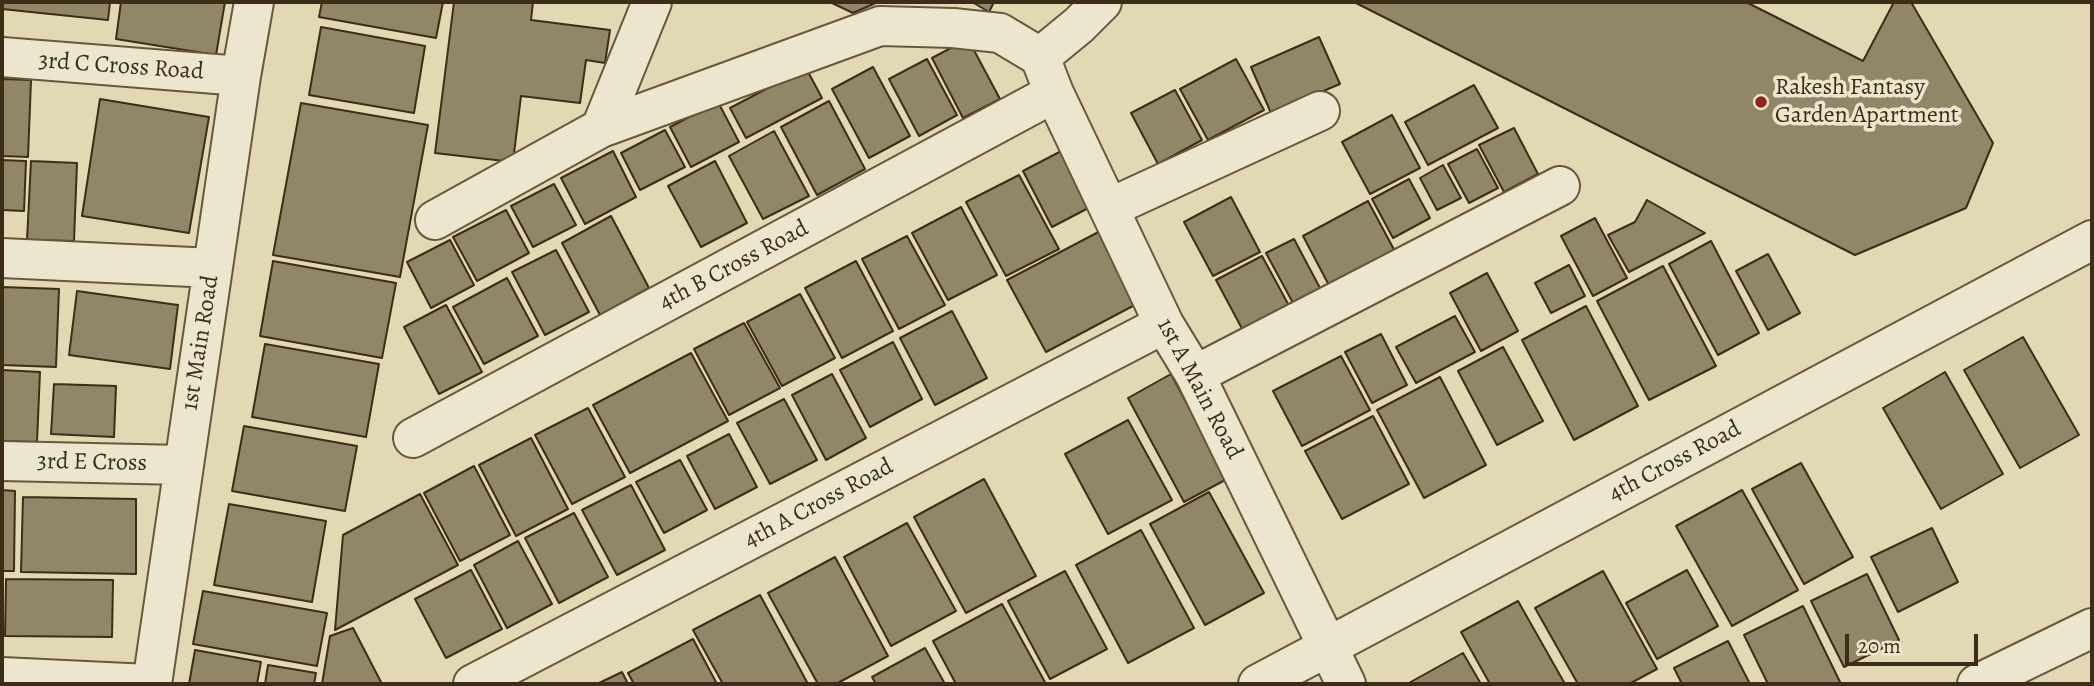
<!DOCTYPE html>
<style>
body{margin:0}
#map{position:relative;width:2094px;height:686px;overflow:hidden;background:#e2d8b3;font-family:Alegreya,serif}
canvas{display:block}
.frame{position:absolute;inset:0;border:4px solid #3c2d18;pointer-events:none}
.scale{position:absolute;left:1845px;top:634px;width:133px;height:32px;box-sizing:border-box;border:4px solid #3c2d18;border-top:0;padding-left:9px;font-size:21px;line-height:24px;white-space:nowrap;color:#3c2d18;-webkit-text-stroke:5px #ece6ce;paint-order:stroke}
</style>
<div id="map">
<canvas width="2094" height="686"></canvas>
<div class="frame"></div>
<div class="scale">20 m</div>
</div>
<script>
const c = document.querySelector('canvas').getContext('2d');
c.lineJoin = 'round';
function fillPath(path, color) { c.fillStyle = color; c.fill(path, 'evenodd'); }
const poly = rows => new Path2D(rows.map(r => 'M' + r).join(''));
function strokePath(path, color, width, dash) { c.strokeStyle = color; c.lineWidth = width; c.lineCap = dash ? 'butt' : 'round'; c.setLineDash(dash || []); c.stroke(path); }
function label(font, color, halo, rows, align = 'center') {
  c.font = font + ' Alegreya,serif'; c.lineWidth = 7; c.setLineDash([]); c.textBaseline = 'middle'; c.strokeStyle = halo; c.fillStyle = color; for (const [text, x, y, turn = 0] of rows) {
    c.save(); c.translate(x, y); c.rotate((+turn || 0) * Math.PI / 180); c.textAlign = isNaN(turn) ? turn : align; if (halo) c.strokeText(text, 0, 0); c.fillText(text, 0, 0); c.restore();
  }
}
const building = poly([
 [2,2,110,2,108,20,2,9,2,2],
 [121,2,225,2,216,55,116,39,121,2],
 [322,2,443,2,436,38,319,17,322,2],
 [454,2,533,2,531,20,610,30,605,63,586,60,580,103,521,96,513,162,435,153,454,2],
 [830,2,878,2,853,13,830,2],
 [972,2,994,2,989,12,972,2],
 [1354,2,1746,2,1863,61,1894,2,1911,2,1993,143,1966,208,1855,255,1354,2],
 [321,27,425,46,414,113,309,95,321,27],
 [1319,37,1340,84,1271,113,1251,67,1319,37],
 [968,39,1000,99,963,118,932,58,968,39],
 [927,59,957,115,919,136,889,79,927,59],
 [1236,59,1264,110,1208,140,1180,89,1236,59],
 [873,67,910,136,869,158,832,89,873,67],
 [806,68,822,98,746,138,730,108,806,68],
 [2,79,31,80,28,157,2,156,2,79],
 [1474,85,1498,128,1428,165,1405,122,1474,85],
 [1175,90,1202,140,1158,164,1131,113,1175,90],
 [100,99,209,117,189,233,82,216,100,99],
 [829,101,865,169,817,195,781,127,829,101],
 [718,102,739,142,691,167,670,127,718,102],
 [301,103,428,125,400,277,273,255,301,103],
 [1392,115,1420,168,1370,194,1342,142,1392,115],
 [1514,128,1538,174,1504,192,1479,145,1514,128],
 [665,130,685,167,640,190,621,153,665,130],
 [774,131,809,196,763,219,729,156,774,131],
 [1069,147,1098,203,1052,227,1023,171,1069,147],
 [1477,149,1498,188,1469,203,1448,164,1477,149],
 [613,151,636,197,585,224,561,178,613,151],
 [2,160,26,161,24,211,2,210,2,160],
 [31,161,77,163,74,241,27,240,31,161],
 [715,161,747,223,701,247,668,186,715,161],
 [1443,165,1461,198,1437,210,1420,178,1443,165],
 [1019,175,1059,249,1006,276,966,202,1019,175],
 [1409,179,1430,218,1393,238,1372,199,1409,179],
 [554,184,576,225,533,247,511,206,554,184],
 [1231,197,1260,252,1213,276,1184,222,1231,197],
 [1647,200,1705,233,1629,272,1608,235,1635,222,1647,200],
 [1368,201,1398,257,1332,291,1303,236,1368,201],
 [961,207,997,275,948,300,912,233,961,207],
 [506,210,529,253,477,281,453,237,506,210],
 [611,216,649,288,600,315,562,243,611,216],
 [1595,218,1627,278,1593,296,1561,236,1595,218],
 [1108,227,1146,299,1046,352,1007,280,1108,227],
 [907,236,945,305,899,329,862,259,907,236],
 [1294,239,1320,288,1293,303,1266,253,1294,239],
 [450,240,474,285,431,308,407,262,450,240],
 [1711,241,1759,333,1718,355,1669,264,1711,241],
 [556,250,589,312,545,335,512,272,556,250],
 [1768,254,1800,313,1768,330,1736,271,1768,254],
 [1262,256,1293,313,1247,338,1216,280,1262,256],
 [273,261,396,283,382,358,260,336,273,261],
 [856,261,893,331,842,358,805,288,856,261],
 [1569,265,1585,296,1551,313,1535,283,1569,265],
 [1663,266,1716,366,1649,400,1597,301,1663,266],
 [1487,273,1518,331,1481,351,1450,293,1487,273],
 [507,278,538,336,484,364,453,307,507,278],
 [2,287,59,289,56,367,2,365,2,287],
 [77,291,178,305,170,369,69,355,77,291],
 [800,294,835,358,782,386,747,322,800,294],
 [446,305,482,372,439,394,404,327,446,305],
 [1586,306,1638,406,1574,440,1522,340,1586,306],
 [952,311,987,378,935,405,900,338,952,311],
 [1455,316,1475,352,1416,383,1396,347,1455,316],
 [744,323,780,388,729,415,694,349,744,323],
 [1381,334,1407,385,1372,403,1345,352,1381,334],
 [2023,337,2079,435,2020,468,1964,370,2023,337],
 [893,342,922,399,870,427,840,370,893,342],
 [265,344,379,364,366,437,252,417,265,344],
 [1503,347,1543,421,1497,445,1458,371,1503,347],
 [691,353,728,421,630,473,593,405,691,353],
 [1341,356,1370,410,1302,446,1273,391,1341,356],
 [2,370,40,372,37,442,2,441,2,370],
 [1945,372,2003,474,1941,509,1883,408,1945,372],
 [832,374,866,438,826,460,792,395,832,374],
 [1171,374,1227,479,1184,502,1128,398,1171,374],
 [1440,377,1486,465,1424,498,1377,410,1440,377],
 [54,384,116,386,114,437,51,434,54,384],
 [784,399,817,460,770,484,737,423,784,399],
 [588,408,625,477,572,504,535,435,588,408],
 [1373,416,1409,484,1342,519,1305,451,1373,416],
 [1128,420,1172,500,1108,534,1065,454,1128,420],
 [244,426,357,446,345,511,232,491,244,426],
 [729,434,757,487,715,509,687,456,729,434],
 [531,438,568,509,516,536,479,465,531,438],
 [680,460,707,510,664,533,636,482,680,460],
 [1801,463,1853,557,1804,584,1752,489,1801,463],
 [474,466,510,535,460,561,424,493,474,466],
 [984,479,1036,576,966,613,914,517,984,479],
 [631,485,665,550,617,575,582,510,631,485],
 [2,490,15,491,14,571,2,571,2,490],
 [1742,490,1798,590,1732,626,1676,526,1742,490],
 [1209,492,1264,593,1205,625,1150,524,1209,492],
 [420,494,458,565,335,630,343,535,420,494],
 [23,497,136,499,136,574,21,572,23,497],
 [229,504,326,521,312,602,214,585,229,504],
 [574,513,608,577,559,603,525,538,574,513],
 [907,523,956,611,891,646,844,557,907,523],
 [1932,528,1958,582,1898,612,1871,557,1932,528],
 [1141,530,1194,628,1128,663,1076,565,1141,530],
 [518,541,552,604,507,628,474,565,518,541],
 [835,557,888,656,836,684,818,684,768,593,835,557],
 [471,570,502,629,446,658,415,599,471,570],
 [1687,570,1718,626,1657,659,1626,603,1687,570],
 [1065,571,1107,649,1050,679,1008,601,1065,571],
 [1603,571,1657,669,1629,684,1578,684,1535,608,1603,571],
 [1867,574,1899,640,1844,667,1811,601,1867,574],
 [6,579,113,580,112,637,5,636,6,579],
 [203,591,327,613,317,666,193,644,203,591],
 [760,595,808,684,723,684,693,630,760,595],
 [1518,601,1565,684,1490,684,1461,632,1518,601],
 [1002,604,1046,684,956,684,933,641,1002,604],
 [1803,606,1841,684,1768,684,1744,635,1803,606],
 [353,628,382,684,322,684,330,636,353,628],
 [693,639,717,684,634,684,628,673,693,639],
 [1728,641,1750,684,1682,684,1674,668,1728,641],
 [925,648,945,684,876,684,872,677,925,648],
 [195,650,261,662,257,684,189,684,195,650],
 [1463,653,1481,684,1407,684,1463,653],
 [268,665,316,673,314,684,265,684,268,665],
 [622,672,628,684,597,684,622,672]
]);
fillPath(building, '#928669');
strokePath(building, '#3c2d18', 2);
const minor = poly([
 [2,57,241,76],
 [1040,57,1079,25,1102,2],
 [601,128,652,2],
 [1109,208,1320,111],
 [435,220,601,128,880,26,953,28,1000,33,1040,57,1054,93,1164,324,1195,375,1346,684],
 [2,258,213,268],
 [1195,375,1560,186],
 [413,438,1054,93],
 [2,461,183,465],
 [2,677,148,684],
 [152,684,241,76,254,2],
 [473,684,1164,324],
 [1258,684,2092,240],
 [1977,684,2092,628]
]);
strokePath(minor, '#66583f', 42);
strokePath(minor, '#ece6ce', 38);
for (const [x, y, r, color] of [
 [1761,102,7,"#8f2418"]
]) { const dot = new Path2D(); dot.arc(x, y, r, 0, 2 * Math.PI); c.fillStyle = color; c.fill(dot); strokePath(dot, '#ece6ce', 2.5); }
label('24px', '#3c2d18', '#ece6ce', [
 ["3rd C Cross Road",121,67,4],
 ["4th B Cross Road",734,266,-28],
 ["1st Main Road",201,343,-81],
 ["1st A Main Road",1199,389,62],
 ["4th Cross Road",1675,462,-28],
 ["3rd E Cross",92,463,1],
 ["4th A Cross Road",819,504,-28]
]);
label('24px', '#3c2d18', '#ece6ce', [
 ["Rakesh Fantasy",1775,88],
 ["Garden Apartment",1775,116]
], 'left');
</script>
